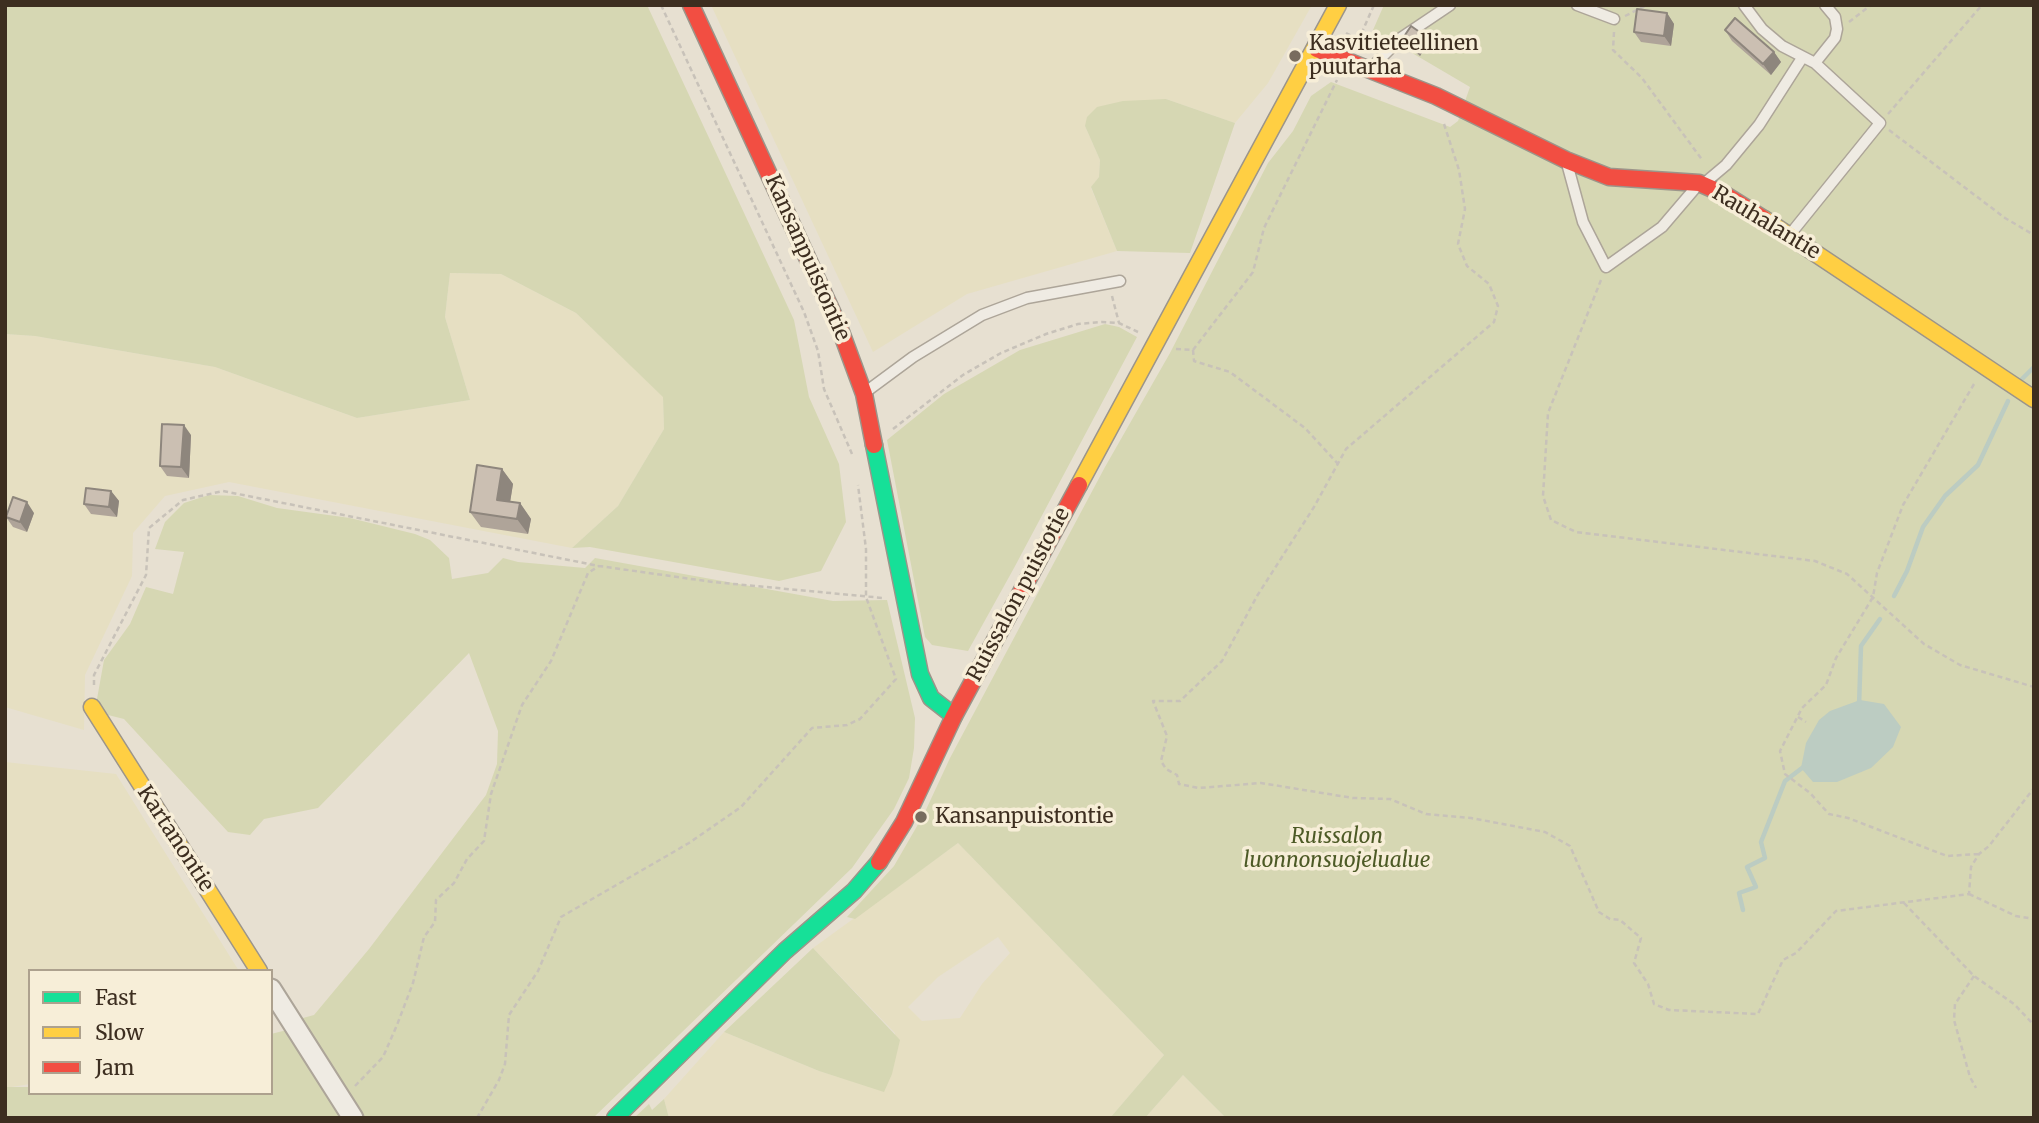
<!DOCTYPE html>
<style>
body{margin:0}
#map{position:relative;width:2039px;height:1123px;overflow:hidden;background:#e7e0d1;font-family:Merriweather,serif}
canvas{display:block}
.frame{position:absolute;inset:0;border:7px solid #3d2e20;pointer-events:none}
.legend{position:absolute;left:28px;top:969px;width:245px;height:126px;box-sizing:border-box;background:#f7eed8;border:2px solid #ada18e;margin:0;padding:9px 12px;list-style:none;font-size:21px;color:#3d2e20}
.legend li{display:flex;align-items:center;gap:14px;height:35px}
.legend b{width:35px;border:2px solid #ada18e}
</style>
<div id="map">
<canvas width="2039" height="1123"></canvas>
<div class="frame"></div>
<ul class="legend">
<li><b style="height:9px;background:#16e098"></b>Fast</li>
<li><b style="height:9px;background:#ffcf43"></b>Slow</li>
<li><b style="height:9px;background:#f24e42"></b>Jam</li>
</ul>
</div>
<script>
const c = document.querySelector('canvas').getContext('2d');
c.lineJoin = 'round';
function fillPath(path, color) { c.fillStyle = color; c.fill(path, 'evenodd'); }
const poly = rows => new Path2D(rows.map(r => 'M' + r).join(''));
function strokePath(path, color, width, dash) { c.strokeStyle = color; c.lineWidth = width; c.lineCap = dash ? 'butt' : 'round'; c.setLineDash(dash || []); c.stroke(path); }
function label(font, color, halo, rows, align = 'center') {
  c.font = font + ' Merriweather,serif'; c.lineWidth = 7; c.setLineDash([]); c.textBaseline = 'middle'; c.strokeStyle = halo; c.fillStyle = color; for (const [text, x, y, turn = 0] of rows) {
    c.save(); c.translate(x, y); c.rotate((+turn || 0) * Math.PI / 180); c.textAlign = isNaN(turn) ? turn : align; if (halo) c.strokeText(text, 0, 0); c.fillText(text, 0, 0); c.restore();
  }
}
fillPath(poly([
 [711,5,1312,5,1268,83,1235,123,1166,99,1085,126,1100,160,1099,177,1091,188,1117,251,967,294,873,352],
 [450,273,501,274,576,313,663,396,664,429,618,506,572,548,229,482,165,496,133,533,132,576,85,675,84,730,5,707,5,334,35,336,215,367,357,418,470,400,445,317],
 [5,762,116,774,239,971,30,971,30,1084,5,1088],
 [958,843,1164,1055,1110,1118,669,1118,664,1099,724,1032,819,1071,884,1091,895,1033,813,948],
 [998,937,1010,953,982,984,960,1018,922,1021,908,1007,938,977],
 [1183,1075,1226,1118,1145,1118]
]), '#e6dfc2');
fillPath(poly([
 [5,5,647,5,794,320,809,397,839,464,846,522,821,571,779,581,590,547,572,548,618,506,664,429,663,397,576,313,501,274,450,273,445,317,470,400,357,418,215,367,35,336,5,334],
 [1384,5,2034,5,2034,1118,1226,1118,1183,1075,1145,1118,1110,1118,1164,1055,958,843,855,919,847,917,894,866,924,814,950,758,1105,467,1170,353,1268,163,1293,131,1311,96,1331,82,1450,127,1458,121,1470,87,1373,30],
 [1166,99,1235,123,1190,253,1117,251,1091,187,1099,177,1100,160,1085,126,1087,117,1097,107,1123,101],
 [1105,324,1119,327,1137,337,1014,568,968,651,932,645,925,637,887,440,944,394,1020,350],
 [209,495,238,496,277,508,350,518,415,534,430,540,449,558,452,579,488,573,503,558,518,562,585,568,595,558,833,601,887,600,915,718,914,748,909,778,894,809,852,868,593,1118,5,1118,5,1087,30,1087,30,1093,271,1093,271,1034,291,1029,303,1018,314,1015,369,949,486,795,497,764,498,731,469,653,318,808,264,819,250,835,228,832,124,719,100,713,97,699,104,660,130,624,146,587,173,594,184,552,155,549,165,522,184,503],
 [813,948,900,1040,892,1074,884,1092,819,1071,724,1032],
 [664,1099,669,1118,634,1118,649,1104,652,1110]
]), '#d6d7b3');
fillPath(poly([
 [1860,700,1884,704,1901,727,1893,747,1871,768,1837,782,1813,782,1801,768,1806,743,1819,720,1830,711]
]), '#bcccc2');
strokePath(poly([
 [2022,379,2034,367],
 [1894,596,1907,571,1923,527,1945,496,1978,465,2008,401],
 [1859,706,1861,646,1880,619],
 [1743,910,1739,893,1756,887,1747,867,1765,858,1761,842,1785,781,1806,765]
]), '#bcccc2', 4.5);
const lane = poly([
 [1577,5,1614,19],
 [1744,5,1762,29,1782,46,1815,63,1880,123,1792,232],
 [1815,63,1835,38,1837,29,1835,17,1825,5],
 [1371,68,1401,38,1450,5],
 [1568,167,1583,222,1606,267,1662,227,1697,186],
 [1707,181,1726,165,1759,125,1802,58],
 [867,391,913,357,982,315,1027,298,1120,281]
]);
const street = poly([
 [271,989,353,1118]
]);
const fast = poly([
 [874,445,920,674,931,698,954,716],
 [615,1118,785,951,854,891,879,862]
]);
const slow = poly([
 [1764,219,2034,399],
 [1079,485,1338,5],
 [92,707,259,971]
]);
const jam = poly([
 [691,5,840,329,864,394,874,445],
 [1317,49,1436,96,1566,160,1609,177,1699,183,1724,194,1764,219],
 [879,862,904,822,954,716,1079,485]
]);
strokePath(lane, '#ada599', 13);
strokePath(street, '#ada599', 23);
strokePath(fast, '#9c958a', 19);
strokePath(slow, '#9c958a', 19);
strokePath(jam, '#9c958a', 19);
strokePath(poly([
 [661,5,804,312,818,351,824,389,852,454],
 [1625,16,1647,5],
 [1849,22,1871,5],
 [1614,32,1613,50,1642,78,1703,161],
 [1346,33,1359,40],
 [1358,41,1374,5],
 [1888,114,1982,5],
 [1444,124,1459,170,1465,209,1458,244,1467,266,1489,284,1498,306,1494,322,1346,449,1314,507,1257,596,1222,661,1180,701,1153,701,1167,736,1161,761,1166,769,1177,775,1179,784,1199,788,1261,783,1353,798,1390,799,1426,814,1471,818,1545,832,1570,846,1599,912,1610,919,1620,920,1641,938,1634,963,1648,984,1654,1004,1669,1010,1758,1014,1783,960,1796,953,1836,911,1969,894,1971,867,1979,854,1989,846,2034,788],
 [1889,130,2005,218,2034,235],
 [1601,280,1548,413,1543,496,1551,520,1576,532,1815,561,1847,574,1924,644,1960,665,2034,687],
 [1112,296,1119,323],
 [1176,349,1193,350,1253,272,1264,228,1337,80],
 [1193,350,1194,361,1230,372,1305,428,1338,464],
 [1974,384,1903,505,1877,573,1873,597,1836,658,1826,685,1802,708,1780,751,1785,774,1810,793,1829,814,1848,818,1947,856,1979,854],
 [893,429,963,375,1001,353,1046,334,1078,324,1102,322,1119,323,1138,332],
 [94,685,94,675,146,575,149,528,183,500,223,491,599,566,713,582,883,598],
 [1798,717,1806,722],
 [1969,894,2016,916,2034,919],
 [1904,903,1974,976,2014,1004,2034,1025],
 [1974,976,1955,1004,1954,1020,1970,1077,1976,1088],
 [355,1086,383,1057,397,1025,413,983,424,937,435,922,436,900,454,883,467,859,484,841,491,794,522,705,551,661,588,573,599,566],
 [477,1118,499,1080,505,1064,509,1015,538,971,561,917,689,843,741,807,812,728,847,725,860,719,896,679,866,597,866,549,858,485]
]), '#c8c2b9', 2.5, [5, 3.5]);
strokePath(lane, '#efebe3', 10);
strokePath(street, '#efebe3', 19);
strokePath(fast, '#16e098', 16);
strokePath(slow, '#ffcf43', 16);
strokePath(jam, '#f24e42', 16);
fillPath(poly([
 [1667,13,1674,24,1671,46,1641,42,1634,32],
 [1725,30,1774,52,1781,62,1771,75,1732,41],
 [1403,38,1428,43,1420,56,1410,49],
 [191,435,189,478,167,476,160,466],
 [502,469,513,484,510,502,520,503,531,519,528,534,481,527,470,512],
 [111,491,119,501,117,517,91,514,84,504],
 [34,513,27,532,13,527,6,517]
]), '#afa499');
fillPath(poly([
 [1667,13,1674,24,1671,46,1664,36],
 [1421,33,1428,43,1420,56,1413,45],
 [1774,52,1781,62,1771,75,1763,64],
 [184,425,191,435,189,478,181,467],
 [502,469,513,484,508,515,497,500],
 [111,491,119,501,117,517,109,507],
 [27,502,34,513,27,532,20,522],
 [520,503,531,519,528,534,517,519]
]), '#8e867d');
const building = poly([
 [1637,9,1667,13,1664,36,1634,32,1637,9],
 [1735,18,1774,52,1763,64,1725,30,1735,18],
 [1411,26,1421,33,1413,45,1403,38,1411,26],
 [162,424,184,425,181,467,160,466,162,424],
 [477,465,502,469,497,500,520,503,517,519,470,512,477,465],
 [86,488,111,491,109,507,84,504,86,488],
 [13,497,27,502,20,522,6,517,13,497]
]);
fillPath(building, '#cbbfb2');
strokePath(building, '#8e867d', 2);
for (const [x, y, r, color] of [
 [1295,56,7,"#786c5e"],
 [921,817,7,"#786c5e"]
]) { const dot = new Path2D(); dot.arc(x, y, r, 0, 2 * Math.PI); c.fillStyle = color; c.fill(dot); strokePath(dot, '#f7eed8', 2.5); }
label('21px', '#3d2e20', '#f7eed8', [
 ["Kasvitieteellinen",1309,44],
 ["puutarha",1309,68],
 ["Kansanpuistontie",935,817]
], 'left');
label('21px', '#3d2e20', '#f7eed8', [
 ["Rauhalantie",1766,223,31],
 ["Kansanpuistontie",807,258,66],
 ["Ruissalon puistotie",1019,595,-62],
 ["Kartanontie",175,839,57]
]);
label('italic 21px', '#4d5a26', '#f7eed8', [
 ["Ruissalon",1337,837],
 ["luonnonsuojelualue",1337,861]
]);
</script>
